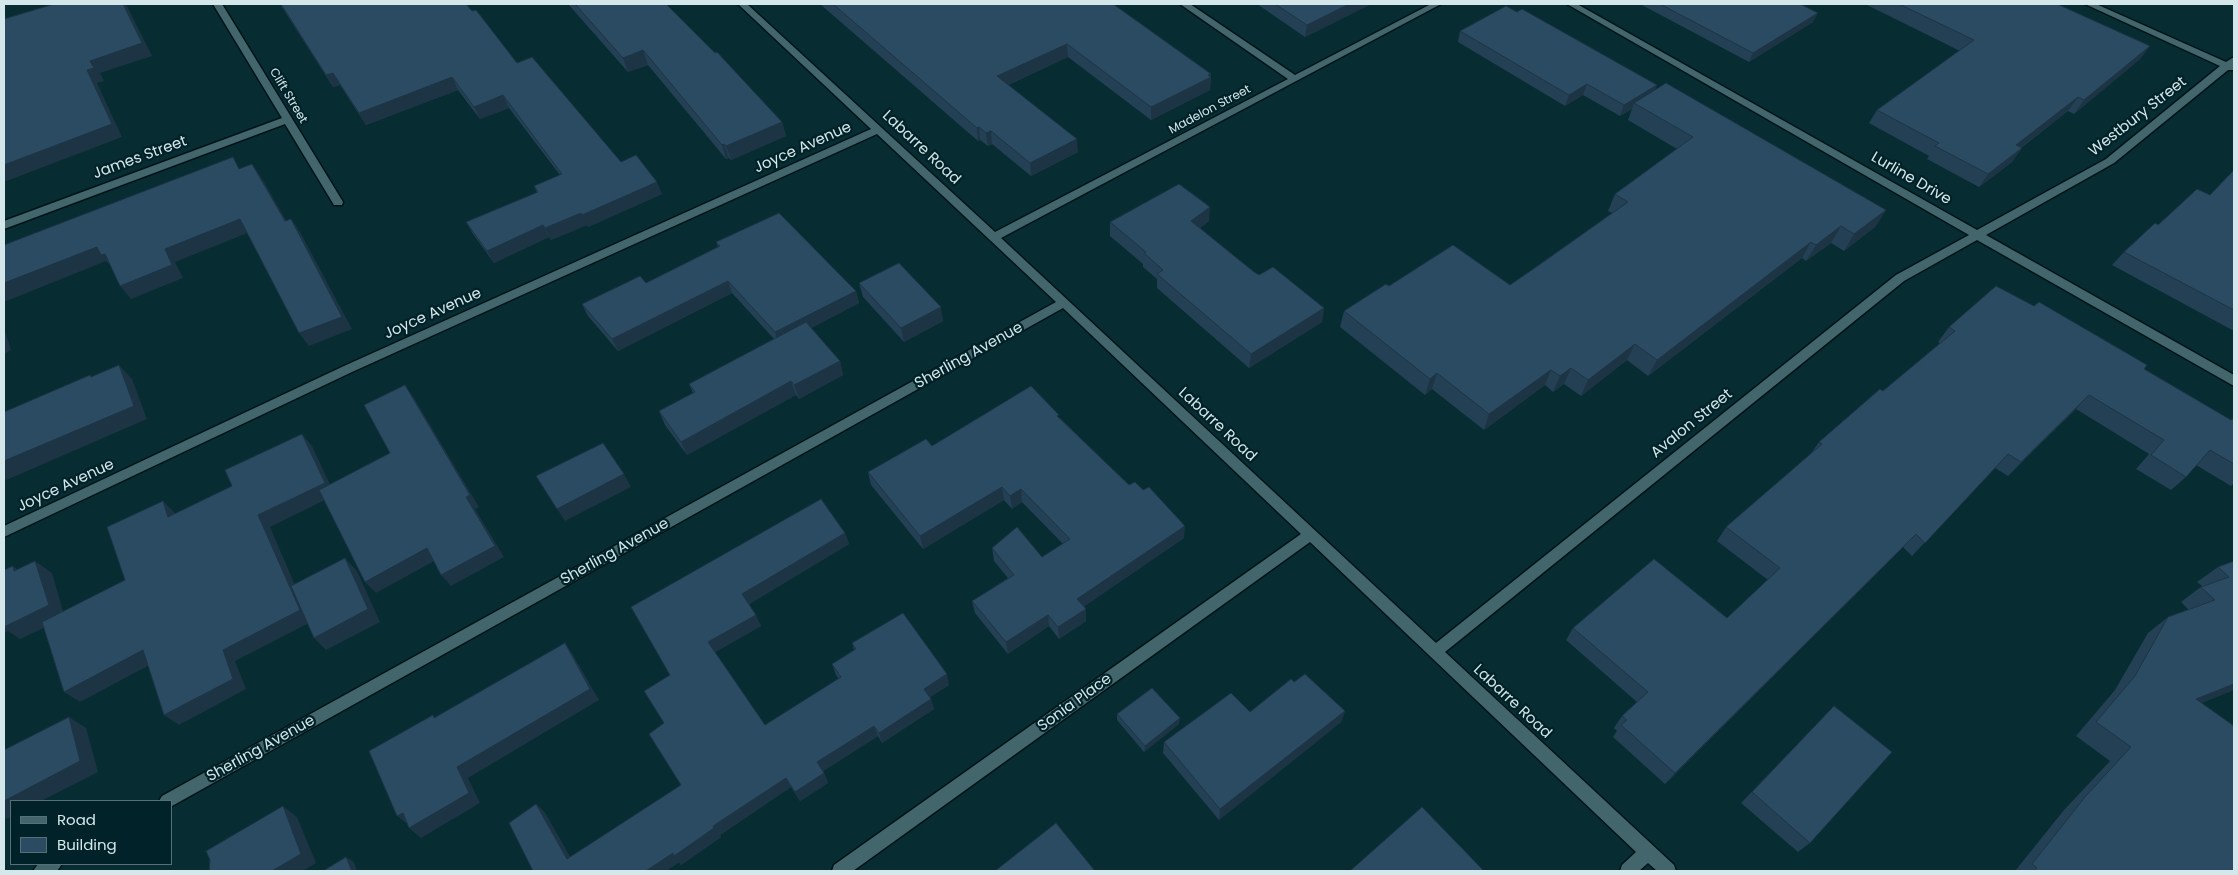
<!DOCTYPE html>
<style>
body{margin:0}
#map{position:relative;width:2238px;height:875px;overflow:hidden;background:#072c32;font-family:Poppins,sans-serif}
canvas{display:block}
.frame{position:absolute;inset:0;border:5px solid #d4e7ea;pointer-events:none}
.legend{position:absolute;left:10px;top:800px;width:162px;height:65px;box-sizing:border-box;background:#002228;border:1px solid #557176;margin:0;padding:6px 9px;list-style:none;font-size:15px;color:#d4e7ea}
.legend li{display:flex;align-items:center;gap:10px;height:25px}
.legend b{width:25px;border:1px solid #557176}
</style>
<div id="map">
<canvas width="2238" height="875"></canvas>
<div class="frame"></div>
<ul class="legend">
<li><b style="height:6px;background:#43666c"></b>Road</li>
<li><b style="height:14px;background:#2a4b62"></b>Building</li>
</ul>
</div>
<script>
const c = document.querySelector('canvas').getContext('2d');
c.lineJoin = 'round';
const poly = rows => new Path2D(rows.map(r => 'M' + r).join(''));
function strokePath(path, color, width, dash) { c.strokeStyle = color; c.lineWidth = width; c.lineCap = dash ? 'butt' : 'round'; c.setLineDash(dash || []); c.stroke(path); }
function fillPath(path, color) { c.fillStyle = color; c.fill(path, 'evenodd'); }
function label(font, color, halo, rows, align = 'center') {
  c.font = font + ' Poppins,sans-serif'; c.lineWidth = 4.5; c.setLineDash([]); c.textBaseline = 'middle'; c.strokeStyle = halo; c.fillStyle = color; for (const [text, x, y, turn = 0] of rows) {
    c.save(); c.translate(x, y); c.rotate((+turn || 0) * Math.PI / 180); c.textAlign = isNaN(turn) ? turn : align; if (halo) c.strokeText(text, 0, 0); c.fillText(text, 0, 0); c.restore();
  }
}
const minor = poly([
 [213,4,222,4,343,202,342,205,334,205,285,124,4,229,4,221,282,118,213,4],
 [738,4,747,4,995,232,1288,79,1180,4,1190,4,1295,75,1431,4,1441,4,1001,238,1436,643,1896,275,1969,235,1567,4,1577,4,1977,230,2106,159,2220,66,2085,4,2096,4,2226,62,2234,57,2234,70,2228,70,2114,163,1986,235,2234,375,2234,386,1977,240,1904,281,1445,652,1674,865,1676,871,1657,871,1648,863,1639,871,1620,871,1622,865,1636,852,1310,542,853,871,832,871,834,865,1301,534,1063,308,172,806,171,801,159,801,162,796,1056,302,877,134,352,372,4,537,4,526,344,366,871,129,738,4],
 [38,864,62,864,57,871,33,871,38,864]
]);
strokePath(minor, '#001417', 3);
fillPath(minor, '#43666c');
fillPath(poly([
 [280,4,517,63,621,162,662,194,588,227,587,225,551,240,549,237,494,263,473,234,466,222,537,193,534,186,560,175,509,108,480,119,458,90,366,125,340,85,333,87],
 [568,4,666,4,782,122,786,136,731,160,729,158,726,159,648,65,628,72],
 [820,4,1113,4,1211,74,1210,90,1151,120,1068,57,1008,85,1078,152,1031,176,992,144,988,146,980,140,978,141],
 [1257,4,1371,4,1305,37],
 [1640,4,1800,4,1813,22,1749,62],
 [1865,4,2057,4,2150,46,2140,59,2074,114,2068,111,2021,148,2022,148,2012,162,1979,187,1927,159,1929,156,1869,123,1877,110,1960,51],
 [1517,12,1657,85,1654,91,1886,210,1875,227,1844,251,1831,243,1806,261,1802,258,1648,376,1627,360,1581,396,1564,384,1553,392,1545,385,1484,430,1432,389,1425,395,1340,327,1344,311,1389,286,1510,285,1612,213,1608,211,1615,194,1677,149,1628,120,1632,109,1620,116,1583,95,1565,106,1458,42,1460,31],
 [2234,170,2234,331,2112,265,2124,252,2158,225,2210,195],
 [1209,221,1200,228,1254,272,1324,308,1322,322,1249,368,1157,288,1157,279,1143,267,1143,264,1110,236,1110,222],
 [716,242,856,291,859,303,811,328,840,361,843,375,799,399,796,395,687,455,665,425,659,411,693,393,689,384,774,339,732,293,618,351,588,316,582,304,646,283,718,247],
 [859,283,943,321,904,342,863,297],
 [1949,327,2144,369,2231,420,2234,418,2234,483,2231,486,2196,465,2186,477,2171,490,2136,469,2149,454,2076,409,2008,476,1995,468,1912,556,1903,547,1665,784,1613,737,1617,731,1614,728,1622,716,1637,702,1566,640,1573,628,1727,618,1768,580,1717,541,1726,527,1810,455,1819,442,1883,391,1940,343,1938,342],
 [1060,418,1184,538,1084,606,1086,609,1086,621,1059,639,1049,626,1008,654,975,613,972,601,1008,578,994,561,992,548,1042,557,1063,544,1022,502,1012,509,1004,500,923,549,871,485,868,472,932,446],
 [845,533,849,544,749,604,761,626,715,652,765,725,839,679,836,675,832,664,854,650,852,643,949,685,930,697,934,709,882,743,878,736,823,771,828,783,800,801,791,787,720,835,721,837,681,865,679,862,666,871,533,871,536,804,545,813,570,857,681,785,664,723,670,675,631,607],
 [2234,561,2234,690,2201,703,2234,871,2015,871,2064,810,2110,761,2076,736,2115,690,2148,633,2168,617,2189,610,2181,602,2202,586,2197,582,2218,567],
 [1294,682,1345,711,1341,722,1219,820,1163,753,1164,742,1250,712],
 [1834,706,1810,843,1798,852,1741,803],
 [1117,714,1179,724,1144,752,1117,720]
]), '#244054');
fillPath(poly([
 [123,4,126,4,152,56,100,73,104,81,97,83,122,137,4,182,4,165,90,61],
 [1349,4,1371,4,1305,37,1307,25],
 [4,11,10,33,4,25],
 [1818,13,1813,22,1749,62,1753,53],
 [1067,44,1068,57,998,89,997,76],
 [2150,46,2140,59,2074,114,2084,100],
 [643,50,648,65,628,72,623,58],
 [333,73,340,85,333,87,326,75],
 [1211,74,1210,90,1151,120,1151,107],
 [452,77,458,90,366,125,359,113],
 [1587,84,1583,95,1565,106,1569,95],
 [1657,85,1652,96,1634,103,1632,109,1620,116,1624,105],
 [503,95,509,108,480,119,474,107],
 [2078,97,2068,111,2006,159,2016,145],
 [782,122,786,136,731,160,726,146],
 [979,127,980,140,978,141,977,128],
 [991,131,992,144,988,146,986,133],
 [1077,139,1078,152,1031,176,1030,163],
 [724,144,729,158,726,159,722,145],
 [2022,148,2012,162,1979,187,1988,174],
 [252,164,261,177,294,234,285,221],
 [657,182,662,194,588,227,582,215],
 [1210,207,1209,221,1190,235,1191,221],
 [1886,210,1875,227,1844,251,1854,234],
 [581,213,587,225,551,240,545,228],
 [240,219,250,232,175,262,183,278,131,299,120,286,165,249],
 [291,219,300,232,352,329,309,346,299,333],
 [543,225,549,237,494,263,487,251],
 [1841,226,1831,243,1806,261,1816,245],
 [1811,242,1802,258,1648,376,1657,360],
 [97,247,105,254,113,268,106,261,4,302,4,283],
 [728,281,732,293,618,351,612,339],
 [856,291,859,303,779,345,775,332],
 [941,307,943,321,904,342,901,328],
 [1324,308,1322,322,1249,368,1251,354],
 [4,328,11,350,4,354],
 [1635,344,1627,360,1581,396,1588,380],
 [840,361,843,375,799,399,794,385],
 [119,365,132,379,147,419,4,481,4,461],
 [1571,368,1564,384,1553,392,1560,376],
 [1551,370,1545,385,1484,430,1489,414],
 [1437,373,1432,389,1425,395,1430,379],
 [791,381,796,395,687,455,681,442],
 [405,385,414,398,479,507,475,509,504,557,451,586,441,575,466,497],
 [2089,395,2076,409,2008,476,2021,462],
 [302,434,312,446,335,495,270,527,311,622,235,661,246,689,179,725,164,715,223,650,258,515],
 [624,474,631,487,565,521,557,509],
 [1002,487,1004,500,923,549,920,536],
 [1021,489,1022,502,1012,509,1010,496],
 [163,501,175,513,181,529,168,517],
 [1185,526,1184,538,1078,611,1077,599],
 [845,533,849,544,748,605,742,594],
 [1916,534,1903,547,1665,784,1675,773],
 [427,548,436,560,376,593,365,582],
 [345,558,357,571,380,622,326,650,314,638],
 [35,561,52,573,65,618,20,639,8,631,4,633,4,618],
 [13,566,29,578,14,571],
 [1086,609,1086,621,1059,639,1058,627],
 [756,615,761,626,714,653,708,642],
 [1048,615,1049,626,1008,654,1006,642],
 [565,643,573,655,599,700,468,778,480,803,421,838,409,828,457,767],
 [143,650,157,661,80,702,64,692],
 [947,674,949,685,927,699,924,689],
 [2234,684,2234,690,2174,713,2196,699],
 [931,699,934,709,882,743,879,733],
 [1345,711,1341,722,1219,820,1220,809],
 [69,717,86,728,98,772,41,801,11,801,11,817,7,819,4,817,4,801],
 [1180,718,1179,724,1144,752,1145,746],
 [874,726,878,736,822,772,817,762],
 [824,773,828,783,800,801,795,792],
 [786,778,791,787,720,835,721,837,681,865,679,862,666,871,646,871],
 [536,804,545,813,576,867,567,859],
 [283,806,297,817,316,863,303,871,272,871],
 [403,813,410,826,397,816],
 [346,857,354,862,357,871,352,871]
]), '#1d3445');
const building = poly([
 [54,4,123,4,142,43,90,61,94,68,87,70,112,124,4,165,4,19,54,4],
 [281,4,466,4,472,11,476,10,517,63,532,57,621,162,636,155,657,182,582,215,581,213,545,228,543,225,487,251,466,222,538,192,534,186,562,174,503,95,474,107,452,77,359,113,333,73,326,75,281,4],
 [575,4,666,4,715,53,717,52,782,122,726,146,724,144,722,145,643,50,623,58,575,4],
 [833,4,1113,4,1211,74,1208,75,1211,77,1151,107,1067,44,997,76,1077,139,1030,163,991,131,986,133,979,127,977,128,833,4],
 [1275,4,1349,4,1307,25,1275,4],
 [1660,4,1800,4,1818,13,1753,53,1660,4],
 [1899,4,2057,4,2150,46,2084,100,2078,97,2016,145,2022,148,1988,174,1935,146,1939,143,1877,110,1974,40,1899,4],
 [1506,6,1517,12,1522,9,1657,85,1624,105,1587,84,1569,95,1460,31,1506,6],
 [1666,83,1886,210,1854,234,1841,226,1816,245,1811,242,1657,360,1635,344,1588,380,1571,368,1560,376,1551,370,1489,414,1437,373,1430,379,1344,311,1386,284,1389,286,1453,245,1510,285,1542,263,1628,202,1615,194,1693,137,1634,103,1666,83],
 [233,157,239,169,252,164,285,221,291,219,342,317,299,333,240,219,165,249,172,265,120,286,105,254,101,255,97,247,4,283,4,245,233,157],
 [2234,170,2234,310,2124,252,2155,223,2158,225,2197,189,2210,195,2234,170],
 [1179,184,1210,207,1191,221,1254,272,1259,275,1273,267,1324,308,1251,354,1157,274,1163,270,1144,253,1146,252,1110,222,1179,184],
 [779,213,856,291,775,332,728,281,612,339,582,304,640,276,646,283,720,246,716,242,779,213],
 [899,263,941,307,901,328,859,283,899,263],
 [1996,286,2034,306,2039,302,2147,365,2144,369,2231,420,2234,418,2234,464,2210,450,2186,477,2151,455,2164,440,2089,395,2021,462,2008,454,1925,543,1916,534,1675,773,1621,725,1627,720,1622,716,1648,692,1573,628,1654,559,1727,618,1780,568,1726,527,1822,444,1819,442,1880,389,1883,391,1955,331,1949,327,1996,286],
 [806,322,840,361,794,385,791,381,681,442,659,411,695,392,689,384,806,322],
 [119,365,134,406,4,461,4,412,90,375,91,377,119,365],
 [405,385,470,495,466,497,495,546,441,575,427,548,365,582,319,490,390,453,364,405,405,385],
 [1031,386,1059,415,1057,416,1129,485,1135,482,1143,490,1149,487,1185,526,1077,599,1086,609,1058,627,1048,615,1006,642,972,601,1014,575,992,548,1017,527,1042,557,1070,539,1021,489,1010,496,1002,487,920,536,868,472,926,439,932,446,1031,386],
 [302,434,325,483,258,515,300,610,223,650,233,679,164,715,143,650,64,692,42,622,125,580,107,527,163,501,168,517,232,486,225,470,302,434],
 [603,443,624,474,557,509,536,476,603,443],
 [821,499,845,533,742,594,756,615,708,642,765,725,841,677,832,664,856,649,852,643,903,613,947,674,924,689,931,699,879,733,874,726,817,762,824,773,795,792,786,778,713,826,714,828,674,856,673,853,646,871,533,871,509,823,536,804,567,859,681,785,649,734,664,723,644,691,670,675,631,607,821,499],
 [345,558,368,609,314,638,291,586,345,558],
 [35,561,49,605,4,627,4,570,13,566,14,571,35,561],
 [2234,561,2234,684,2196,699,2234,726,2234,871,2034,871,2037,868,2032,864,2085,797,2131,747,2096,722,2135,676,2168,617,2215,600,2201,587,2229,577,2218,567,2234,561],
 [565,643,590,689,457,767,469,793,409,828,403,813,397,816,369,751,433,715,434,718,565,643],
 [1305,674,1345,711,1220,809,1164,742,1231,693,1250,712,1291,679,1294,682,1305,674],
 [1152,688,1180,718,1145,746,1117,714,1152,688],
 [1834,706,1892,752,1810,843,1752,792,1834,706],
 [69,717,80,761,4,801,4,750,69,717],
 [283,806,301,854,272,871,209,871,210,860,206,851,283,806],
 [1422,807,1484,871,1350,871,1422,807],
 [1056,823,1095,871,995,871,1056,823],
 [346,857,352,871,323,871,346,857]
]);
fillPath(building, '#2a4b62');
strokePath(building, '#1d3445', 1);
label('12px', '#d4e7ea', '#002228', [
 ["Clift Street",288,96,59],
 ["Madelon Street",1210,110,-28]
]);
label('15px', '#d4e7ea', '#002228', [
 ["Westbury Street",2138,117,-38],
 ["Joyce Avenue",803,148,-24],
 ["Labarre Road",921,148,43],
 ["James Street",140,158,-20],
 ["Lurline Drive",1911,179,30],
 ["Joyce Avenue",433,314,-24],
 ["Sherling Avenue",969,356,-29],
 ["Avalon Street",1692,424,-39],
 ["Labarre Road",1217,425,43],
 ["Joyce Avenue",66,486,-25],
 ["Sherling Avenue",615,552,-29],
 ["Labarre Road",1512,702,43],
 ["Sonia Place",1075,703,-36],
 ["Sherling Avenue",261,749,-29]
]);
</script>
